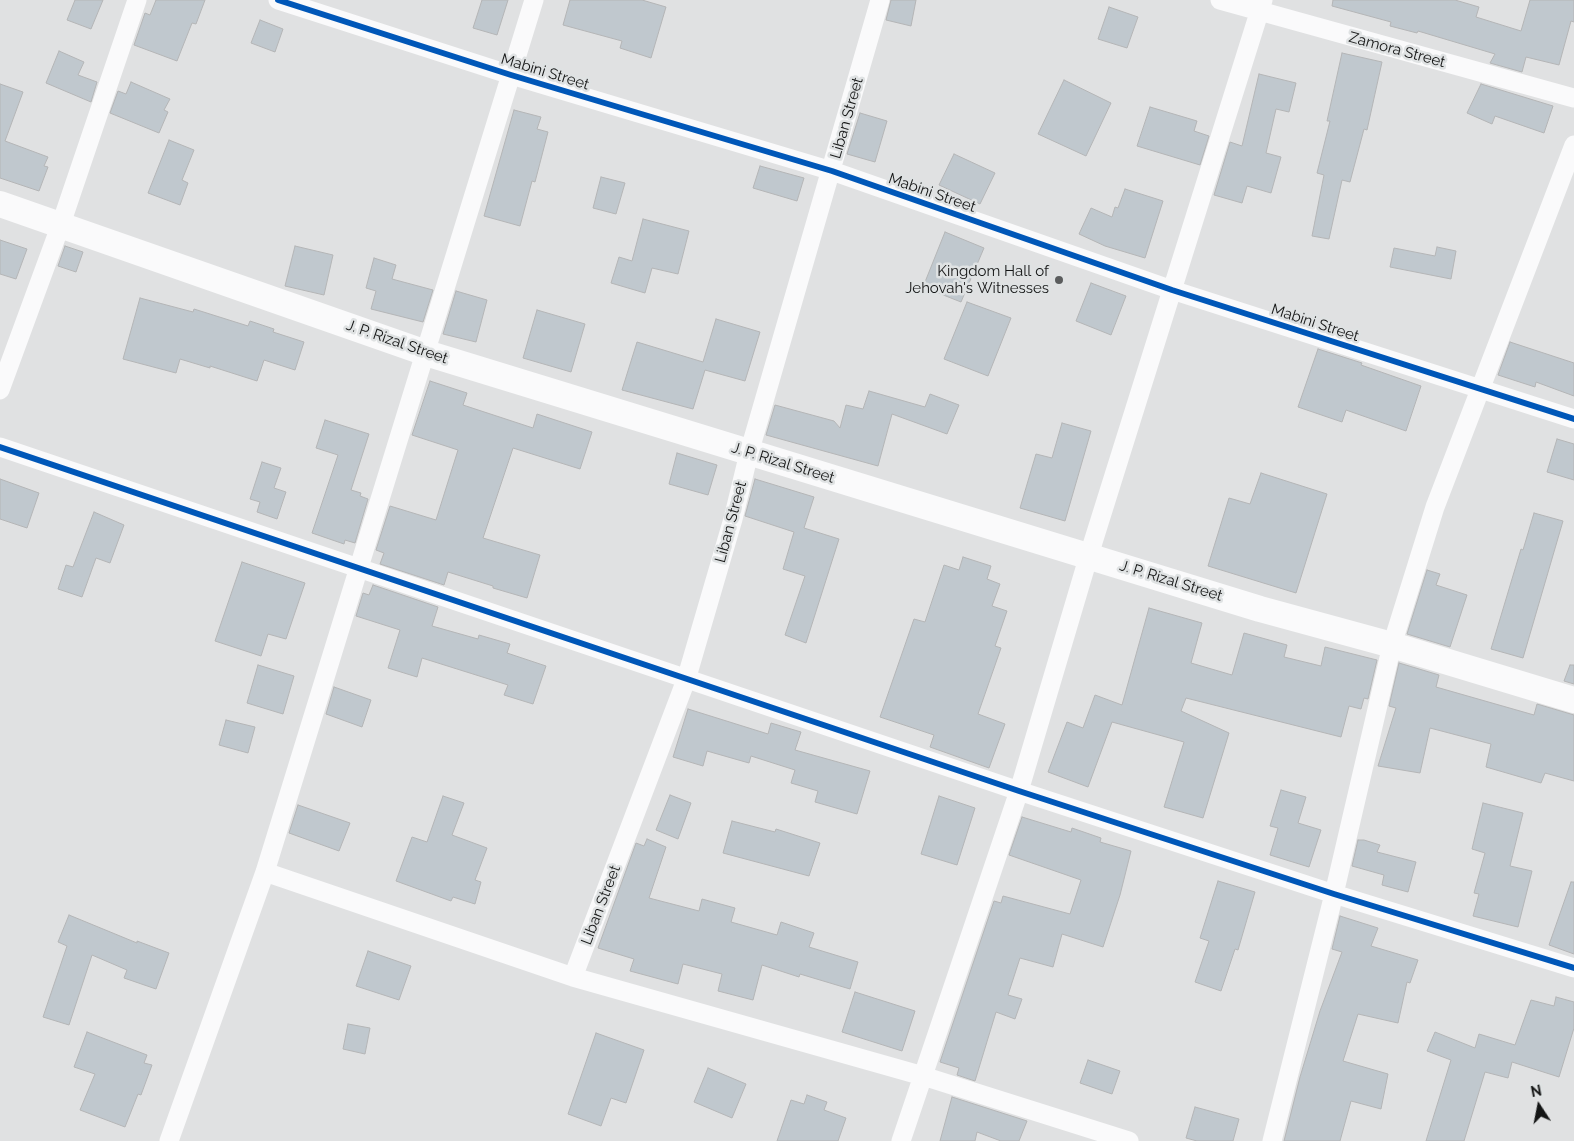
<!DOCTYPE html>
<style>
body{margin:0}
#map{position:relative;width:1574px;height:1141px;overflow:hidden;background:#e0e1e2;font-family:Raleway,sans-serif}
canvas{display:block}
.north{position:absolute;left:1514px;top:1081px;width:50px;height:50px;-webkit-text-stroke:4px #dfe2e3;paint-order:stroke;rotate:349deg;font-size:14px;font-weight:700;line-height:20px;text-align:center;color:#141515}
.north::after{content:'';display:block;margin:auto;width:18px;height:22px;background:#141515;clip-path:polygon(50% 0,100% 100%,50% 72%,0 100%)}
</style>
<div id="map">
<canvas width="1574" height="1141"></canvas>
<div class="north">N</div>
</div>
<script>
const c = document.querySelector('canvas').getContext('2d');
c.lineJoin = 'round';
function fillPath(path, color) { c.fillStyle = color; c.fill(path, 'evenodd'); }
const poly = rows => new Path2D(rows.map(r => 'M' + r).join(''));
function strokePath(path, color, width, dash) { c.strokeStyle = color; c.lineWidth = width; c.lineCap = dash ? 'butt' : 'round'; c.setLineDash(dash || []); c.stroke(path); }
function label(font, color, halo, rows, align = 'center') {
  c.font = font + ' Raleway,sans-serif'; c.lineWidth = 5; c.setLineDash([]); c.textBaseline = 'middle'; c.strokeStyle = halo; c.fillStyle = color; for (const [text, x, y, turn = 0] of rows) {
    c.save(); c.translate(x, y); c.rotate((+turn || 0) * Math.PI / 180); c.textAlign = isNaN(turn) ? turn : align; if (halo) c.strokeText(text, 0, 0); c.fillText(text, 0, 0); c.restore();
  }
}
const building = poly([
 [75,0,103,0,91,29,67,20,75,0],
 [156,0,205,0,196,24,192,23,177,61,134,45,145,13,150,15,156,0],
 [482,0,508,0,497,35,473,28,482,0],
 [570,0,642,0,666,7,651,58,620,48,622,41,563,25,570,0],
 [891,0,916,0,911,26,886,20,891,0],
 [1333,0,1455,0,1479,7,1476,17,1521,31,1530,0,1574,0,1574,22,1571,21,1559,65,1526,57,1522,72,1490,63,1495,54,1418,31,1417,33,1390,26,1391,22,1332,6,1333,0],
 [1109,7,1138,17,1127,48,1098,39,1109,7],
 [260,20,283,29,275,52,251,43,260,20],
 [59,51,84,62,78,75,97,82,91,102,46,83,59,51],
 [1342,53,1382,62,1367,130,1364,129,1350,182,1342,180,1329,239,1312,236,1324,175,1317,173,1330,121,1327,121,1342,53],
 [1259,74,1296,83,1289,112,1276,109,1266,153,1281,157,1271,193,1247,186,1242,203,1214,195,1230,142,1242,146,1259,74],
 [1064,80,1111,103,1086,156,1038,134,1064,80],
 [131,82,170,99,164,110,168,112,159,133,110,113,118,91,126,94,131,82],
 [0,84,23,92,5,141,48,157,44,166,48,167,39,191,0,178,0,84],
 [1481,84,1553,106,1544,133,1495,116,1492,124,1467,113,1481,84],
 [1150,107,1197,121,1194,131,1209,136,1200,165,1137,146,1150,107],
 [514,110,541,117,537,129,548,132,535,182,532,181,520,226,484,216,514,110],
 [860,113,887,121,875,162,847,154,860,113],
 [169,140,194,150,182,180,188,183,180,205,148,193,169,140],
 [954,154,995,173,980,204,939,185,954,154],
 [760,166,804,178,797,201,753,188,760,166],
 [601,177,625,183,616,214,593,208,601,177],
 [1125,189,1163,201,1145,258,1105,246,1079,234,1091,208,1112,217,1115,207,1118,208,1125,189],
 [643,219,689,231,678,274,652,268,645,293,611,283,619,257,632,261,643,219],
 [945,232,984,248,961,302,923,287,945,232],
 [0,240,27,249,16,279,0,274,0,240],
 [65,246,83,252,76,272,58,266,65,246],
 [295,246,333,255,324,295,285,286,295,246],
 [1437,247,1456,251,1451,279,1390,267,1394,248,1435,256,1437,247],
 [374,258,396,265,392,279,433,290,423,322,371,309,376,291,366,288,374,258],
 [1091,283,1126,296,1111,335,1076,321,1091,283],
 [456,291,487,300,476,342,443,334,456,291],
 [140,298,193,312,194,309,248,326,250,321,274,329,273,332,304,342,295,370,264,360,257,381,210,366,210,368,180,359,176,373,123,359,140,298],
 [967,302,1011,318,988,376,944,359,967,302],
 [537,310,585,324,571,372,523,358,537,310],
 [716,319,760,332,745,381,705,370,693,409,622,390,637,342,703,362,716,319],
 [1510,342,1574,363,1574,396,1536,382,1535,387,1498,375,1510,342],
 [1318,349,1362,363,1361,365,1421,386,1406,431,1346,410,1342,422,1298,407,1318,349],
 [430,381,467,393,463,405,533,428,537,414,592,432,580,469,513,448,483,538,540,555,527,598,493,588,493,586,448,572,444,585,380,564,384,553,376,550,390,506,436,520,458,450,412,435,430,381],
 [869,391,925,407,930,394,959,405,947,434,892,414,878,466,766,435,775,405,834,421,840,428,846,405,863,409,869,391],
 [325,420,369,434,351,490,361,493,360,496,368,499,355,543,345,540,344,544,312,533,338,455,316,448,325,420],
 [1062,423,1091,431,1065,521,1020,508,1036,454,1052,458,1062,423],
 [1557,439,1574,444,1574,480,1547,472,1557,439],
 [677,453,717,465,708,495,669,484,677,453],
 [262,462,281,468,274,488,286,492,277,519,257,512,260,502,250,499,262,462],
 [1261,473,1327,494,1296,593,1208,566,1229,498,1250,504,1261,473],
 [0,479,39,493,27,528,0,519,0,479],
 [755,479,814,497,804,528,839,539,806,643,785,635,805,576,783,569,794,532,745,516,755,479],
 [94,512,124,525,110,563,96,558,82,597,58,589,66,565,73,567,94,512],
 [1534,513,1563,521,1523,658,1491,649,1521,549,1523,550,1534,513],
 [963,557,991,566,987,579,1000,584,992,606,1007,611,995,646,1001,648,978,714,1005,724,989,768,930,747,934,735,880,717,914,619,925,622,944,565,959,570,963,557],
 [242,562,305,583,286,639,268,634,261,656,215,641,242,562],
 [1427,570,1440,574,1436,585,1467,595,1450,647,1407,634,1427,570],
 [373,585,438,607,432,626,478,639,479,635,510,644,507,653,546,666,533,704,504,695,508,685,422,658,417,677,388,668,400,630,356,616,363,593,369,595,373,585],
 [1149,608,1202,623,1191,663,1232,675,1244,633,1287,645,1284,657,1321,666,1325,647,1377,660,1368,699,1364,698,1361,709,1349,706,1341,737,1186,698,1181,711,1229,733,1203,818,1164,807,1184,742,1112,722,1088,787,1048,772,1067,722,1083,728,1095,695,1122,705,1149,608],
 [1399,663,1439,675,1436,687,1534,715,1537,704,1574,715,1574,781,1545,773,1541,783,1486,767,1491,744,1430,728,1420,773,1378,766,1396,708,1389,706,1399,663],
 [258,665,294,676,283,714,247,703,258,665],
 [1570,665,1574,665,1574,684,1564,681,1570,665],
 [334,687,371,700,362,727,326,714,334,687],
 [688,709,768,734,771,723,801,732,795,750,870,771,857,814,815,802,818,791,791,783,795,770,751,756,749,763,707,751,703,766,673,757,688,709],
 [226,720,255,727,248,753,219,745,226,720],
 [1281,790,1306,797,1298,823,1321,830,1309,867,1270,855,1278,828,1270,826,1281,790],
 [670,795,691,803,678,839,656,830,670,795],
 [443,796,464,803,452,835,487,848,475,880,481,882,475,904,453,897,451,901,396,881,412,837,427,842,443,796],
 [939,796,975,808,957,865,921,854,939,796],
 [1483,803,1523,813,1510,866,1532,871,1518,927,1473,916,1479,894,1474,893,1485,853,1472,849,1483,803],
 [298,805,350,823,339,851,289,833,298,805],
 [1022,817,1071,832,1072,828,1101,838,1100,842,1131,851,1120,895,1103,947,1062,934,1053,967,1020,958,1008,995,1022,999,1015,1019,996,1012,975,1081,957,1075,959,1068,940,1062,994,901,1001,903,1003,896,1070,914,1081,880,1009,855,1022,817],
 [732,821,775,832,776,829,820,843,809,876,723,853,732,821],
 [647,839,666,847,649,898,699,911,702,899,735,908,731,922,777,935,781,922,814,933,809,947,858,962,850,989,800,974,799,977,762,965,753,1000,718,991,722,974,683,964,678,984,630,971,634,959,598,948,636,843,644,846,647,839],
 [1358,840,1364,840,1380,845,1377,852,1416,862,1408,892,1382,885,1384,875,1352,866,1358,840],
 [1218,881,1255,892,1238,950,1235,949,1221,991,1195,982,1209,941,1200,938,1218,881],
 [1571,882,1574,882,1574,954,1549,945,1571,882],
 [69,915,137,943,137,941,169,953,156,989,124,978,127,970,92,955,69,1025,43,1017,67,946,58,942,69,915],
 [1340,916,1378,928,1371,946,1418,960,1410,983,1407,982,1398,1023,1358,1014,1343,1061,1388,1074,1381,1109,1351,1101,1340,1141,1284,1141,1300,1077,1320,1011,1342,952,1332,949,1340,916],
 [368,951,411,966,399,1000,356,986,368,951],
 [855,992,915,1011,902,1051,842,1032,855,992],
 [1556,997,1574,1002,1574,1028,1559,1077,1512,1062,1508,1078,1485,1072,1464,1141,1426,1141,1451,1060,1427,1051,1435,1032,1475,1048,1479,1034,1515,1045,1531,1000,1554,1006,1556,997],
 [348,1024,370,1028,365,1054,343,1049,348,1024],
 [87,1032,147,1055,144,1063,152,1065,141,1095,138,1094,125,1127,80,1110,95,1074,74,1067,87,1032],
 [596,1033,644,1050,626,1103,611,1098,601,1126,568,1114,596,1033],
 [1088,1060,1120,1071,1112,1094,1080,1083,1088,1060],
 [708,1068,746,1084,732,1118,694,1102,708,1068],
 [807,1095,827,1102,824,1110,846,1118,838,1141,777,1141,791,1100,804,1104,807,1095],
 [952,1097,1027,1121,1019,1141,1001,1141,977,1132,975,1141,940,1141,952,1097],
 [1195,1107,1239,1119,1233,1141,1197,1141,1186,1138,1195,1107]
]);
fillPath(building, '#c0c8ce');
strokePath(building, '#b4b5b6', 1);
strokePath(poly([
 [278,0,511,75,832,171,1172,290,1574,419],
 [1220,0,1574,98],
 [0,390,61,224,137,0],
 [0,447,1019,791,1334,894,1574,968],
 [265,872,573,977,923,1076,1129,1141],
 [573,977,686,680,733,519,749,453,880,0],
 [169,1141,265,872,534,0],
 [901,1141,1019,791,1089,555,1263,0],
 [1272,1141,1334,894,1392,645,1435,507,1574,145]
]), '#fafafb', 19);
strokePath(poly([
 [0,204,426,353,1260,609,1392,645,1574,700]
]), '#fafafb', 26);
strokePath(poly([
 [278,0,511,75,832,171,1172,290,1574,419],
 [0,447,1019,791,1334,894,1574,968]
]), '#0057b8', 6);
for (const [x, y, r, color] of [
 [1059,280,5,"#5b5c5d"]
]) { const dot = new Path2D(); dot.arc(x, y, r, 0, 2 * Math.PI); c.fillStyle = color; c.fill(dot); strokePath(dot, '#dfe2e3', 2); }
label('15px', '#141515', '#dfe2e3', [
 ["Zamora Street",1397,50,15],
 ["Mabini Street",545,72,17],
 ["Liban Street",847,118,-74],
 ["Mabini Street",932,193,19],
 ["Mabini Street",1315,323,18],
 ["J. P. Rizal Street",397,342,19],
 ["J. P. Rizal Street",783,463,17],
 ["Liban Street",731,522,-75],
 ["J. P. Rizal Street",1171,581,17],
 ["Liban Street",601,905,-69]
]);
label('15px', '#141515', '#dfe2e3', [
 ["Kingdom Hall of",1049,271],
 ["Jehovah's Witnesses",1049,288]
], 'right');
</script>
